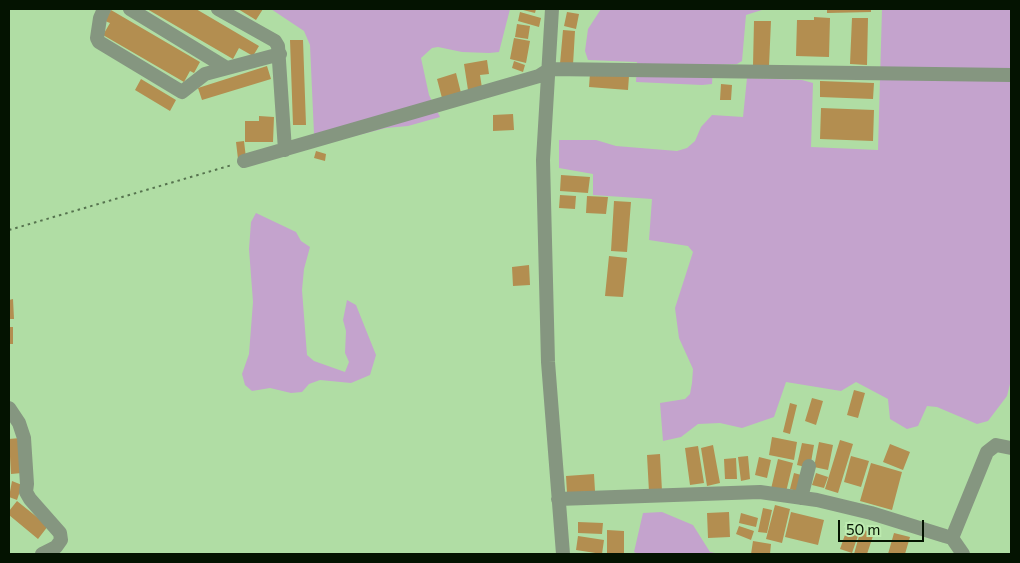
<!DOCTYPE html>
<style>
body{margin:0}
#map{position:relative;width:1020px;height:563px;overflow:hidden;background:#b0dda4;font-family:Commissioner,sans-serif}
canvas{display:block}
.frame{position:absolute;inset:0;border:10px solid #041301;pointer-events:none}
.scale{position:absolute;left:838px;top:520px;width:86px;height:22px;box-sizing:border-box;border:2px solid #041301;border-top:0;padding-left:6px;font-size:15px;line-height:18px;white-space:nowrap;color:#041301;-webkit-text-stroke:4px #bdebb0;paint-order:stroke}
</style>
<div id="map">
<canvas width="1020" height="563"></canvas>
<div class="frame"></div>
<div class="scale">50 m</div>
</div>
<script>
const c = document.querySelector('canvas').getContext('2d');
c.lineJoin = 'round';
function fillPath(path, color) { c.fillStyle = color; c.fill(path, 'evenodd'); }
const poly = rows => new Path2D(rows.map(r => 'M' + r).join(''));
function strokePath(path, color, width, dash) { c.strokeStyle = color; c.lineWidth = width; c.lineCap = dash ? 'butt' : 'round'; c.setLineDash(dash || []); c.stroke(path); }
fillPath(poly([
 [271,9,510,9,499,52,489,53,462,52,438,47,432,48,421,58,429,95,440,117,408,126,386,128,331,142,314,134,310,45,304,31],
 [601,9,765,9,746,15,742,61,737,64,713,65,712,84,702,85,636,82,637,62,588,60,585,51,588,29],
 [882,9,1011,9,1011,380,1007,396,988,421,977,424,937,407,927,406,918,426,907,429,890,419,888,399,856,382,841,391,786,382,774,417,742,428,720,423,698,424,681,437,663,441,660,403,685,399,690,394,692,383,693,369,679,338,675,308,693,252,688,246,649,240,652,199,593,195,593,174,559,168,559,140,596,140,616,146,677,151,687,148,695,141,701,127,712,115,743,117,747,78,802,80,813,83,811,147,878,150],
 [256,213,296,232,301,241,310,247,304,269,302,290,307,355,314,361,345,372,349,362,345,353,346,331,343,320,347,300,356,305,376,355,370,375,351,383,320,380,309,384,302,392,291,393,270,388,252,391,245,385,242,374,249,354,253,302,249,249,251,222],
 [662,512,693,525,710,552,720,554,638,554,634,552,643,513]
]), '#c4a3cd');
fillPath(poly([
 [147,9,196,9,259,46,253,56,239,48,233,59],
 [238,9,263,9,256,20],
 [519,9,536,9,535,13],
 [827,9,871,9,871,12,827,13],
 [111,10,200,62,194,73,190,71,184,82,103,35,110,23,105,21],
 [520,12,541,18,539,27,518,21],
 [567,12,579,14,576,29,564,26],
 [814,17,830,18,829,57,796,56,797,20,814,20],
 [852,18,868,18,867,65,850,64],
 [754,21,771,21,769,66,753,66],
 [517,24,530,26,528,39,515,37],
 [563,30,575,31,573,65,560,64],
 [514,38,530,41,526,63,510,59],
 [290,40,303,40,306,125,293,125],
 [487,60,489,74,480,75,482,88,468,90,464,64],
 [514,61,525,65,523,72,512,68],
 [267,66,271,79,202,100,198,88],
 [456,73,461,93,442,98,437,79],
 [590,73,629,76,628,90,589,87],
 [141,79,176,100,170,111,135,90],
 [820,81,874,83,873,99,820,97],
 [721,84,732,85,731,100,720,100],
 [821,108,874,110,873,141,820,139],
 [513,114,514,130,493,131,493,115],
 [259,116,274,117,273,142,245,142,245,121,259,121],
 [244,141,246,158,238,159,236,142],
 [316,151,326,154,325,161,314,158],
 [561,175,590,177,588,193,560,191],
 [560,195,576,196,575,209,559,208],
 [587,196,608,197,606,214,586,213],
 [614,201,631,202,627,252,611,251],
 [609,256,627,258,623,297,605,296],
 [529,265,530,285,513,286,512,267],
 [13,299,14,319,9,319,9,300],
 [9,327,13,327,13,344,9,344],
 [854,390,865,393,858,418,847,415],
 [812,398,823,401,816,425,805,421],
 [790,403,797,405,790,434,783,432],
 [772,437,797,442,794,460,769,455],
 [20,438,22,473,11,474,9,439],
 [840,440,853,444,838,493,825,489],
 [819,442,833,445,828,470,814,467],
 [802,443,814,445,810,468,797,465],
 [890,444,910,452,903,470,883,462],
 [713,445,720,483,707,486,701,448],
 [698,446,704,483,690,485,685,448],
 [660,454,662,491,649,492,647,455],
 [748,456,750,479,741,481,738,457],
 [851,456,869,461,861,487,844,482],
 [759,457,771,460,767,478,755,475],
 [736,458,737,479,725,479,724,459],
 [778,459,793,463,786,492,771,489],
 [871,463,902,472,892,510,860,501],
 [794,473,805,476,800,492,790,489],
 [816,473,828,477,824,488,812,485],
 [594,474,595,491,567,493,566,476],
 [12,481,22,485,17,500,9,497],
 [17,501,48,526,38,539,9,515,9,511],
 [775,505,790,509,782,543,766,539],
 [763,508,772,510,767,533,758,532],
 [729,512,730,537,708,538,707,513],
 [791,512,824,520,818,545,785,537],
 [741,513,758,518,756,527,739,523],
 [578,522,603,523,602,534,578,533],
 [739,526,754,531,751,540,736,534],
 [847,529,859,533,852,553,840,549],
 [861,529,874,533,867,554,854,554],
 [607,530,624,531,624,554,607,554],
 [894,533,910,537,905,554,888,554],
 [578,536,604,540,602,554,576,550],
 [753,541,771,544,770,554,751,554]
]), '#b38e50');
strokePath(poly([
 [9,230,232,165]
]), '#56734f', 2, [2.5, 4]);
strokePath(poly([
 [104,9,100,18,97,38,99,42,182,92,205,74,280,54],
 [130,9,225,67],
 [218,9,275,41,278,46,285,150],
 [552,9,543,160,548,362,563,554],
 [244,161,539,76,550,69,1011,75],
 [9,408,19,423,24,438,27,484,26,492,30,499,60,533,61,540,56,547,42,554],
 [801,498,809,466],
 [558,499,760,492,817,500,871,513,945,536,952,538,963,554],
 [952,538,987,452,996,445,1011,448]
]), '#859680', 14);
</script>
